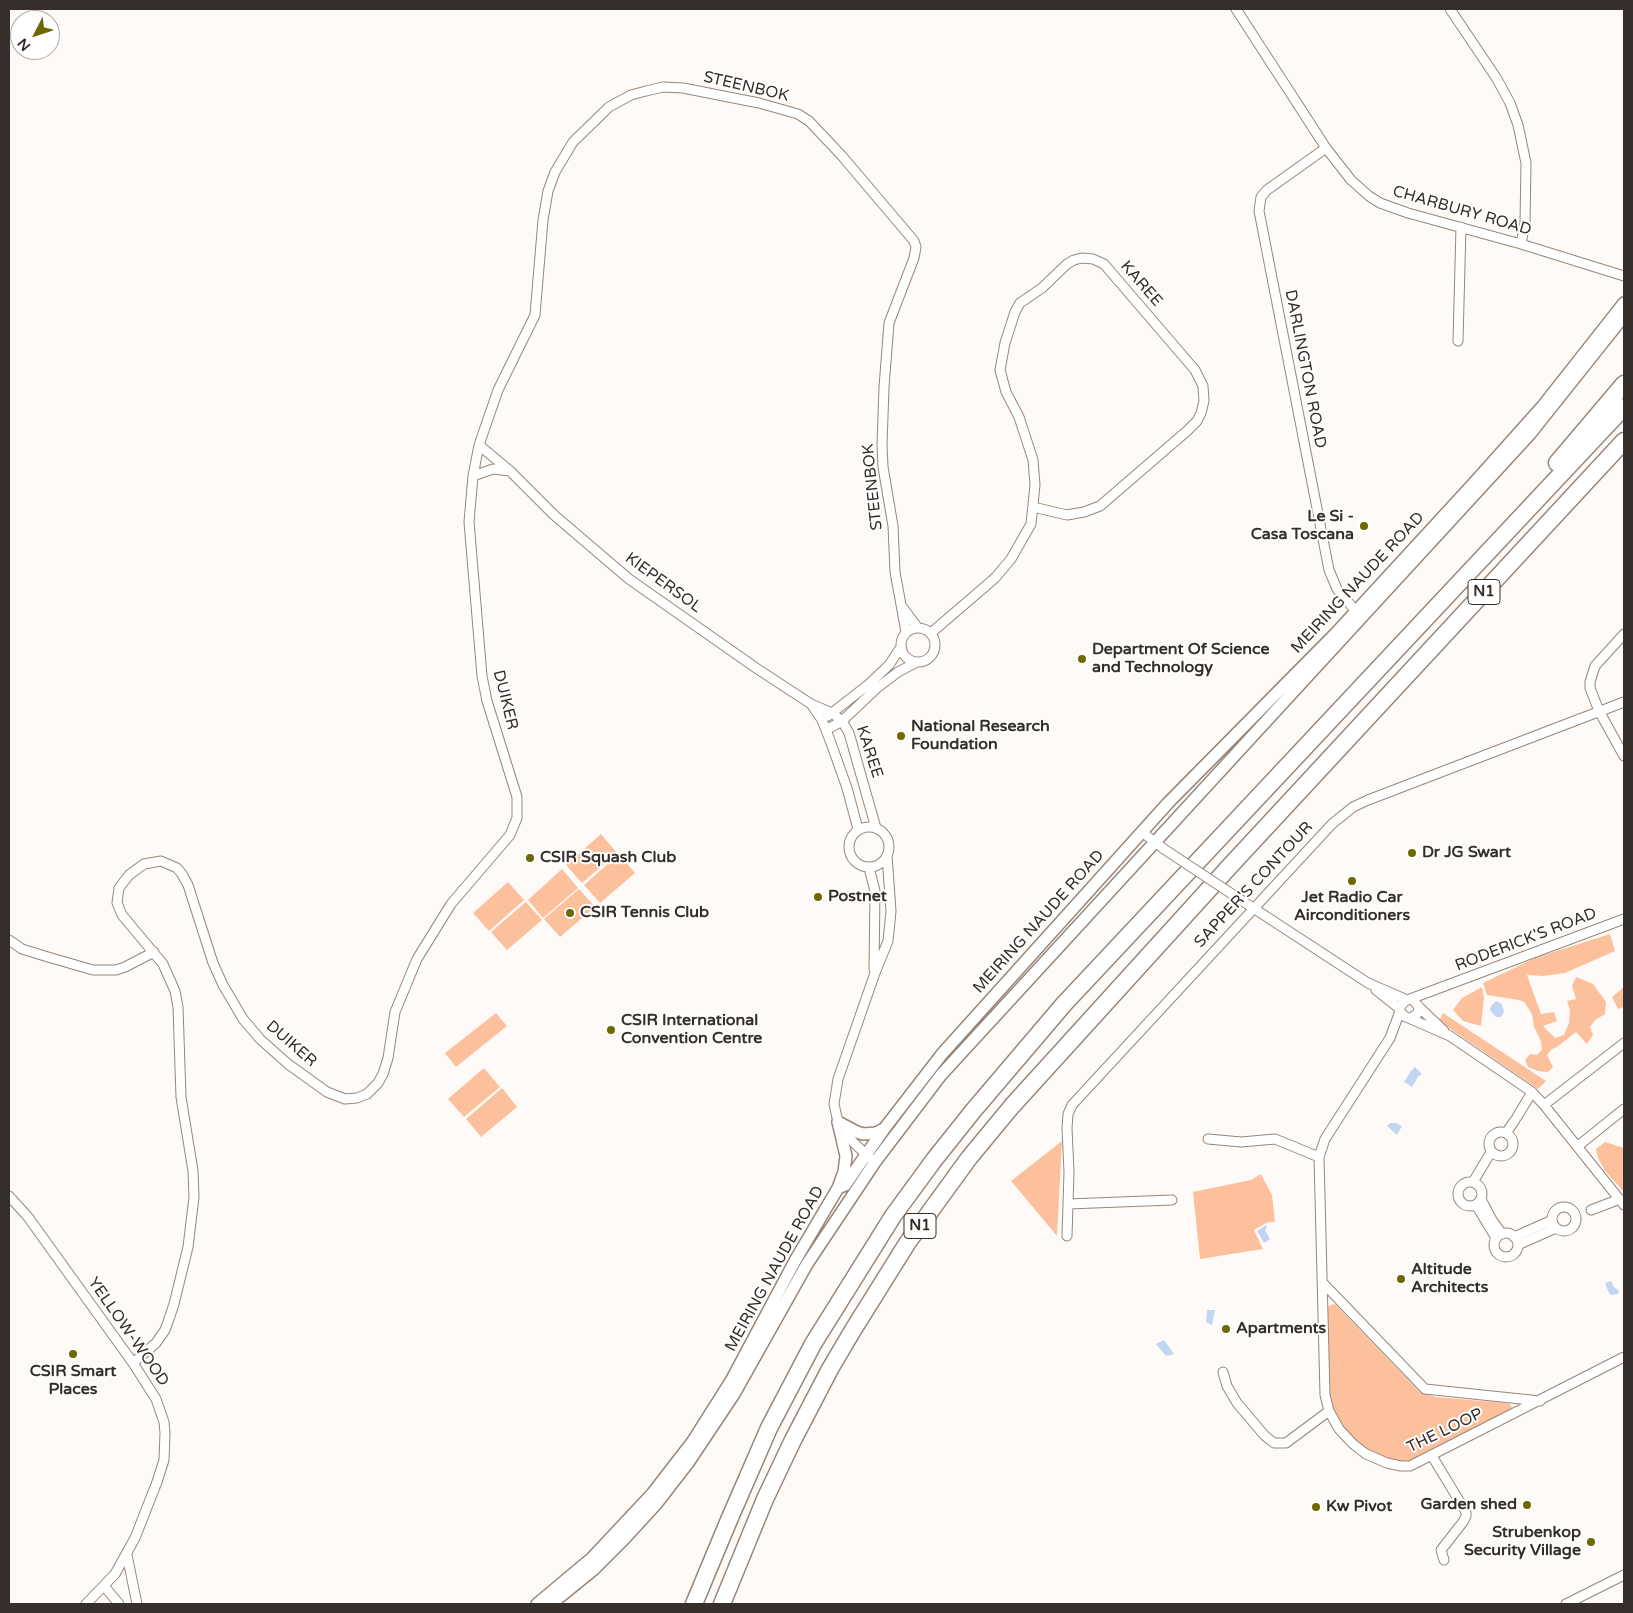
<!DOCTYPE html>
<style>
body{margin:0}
#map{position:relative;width:1633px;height:1613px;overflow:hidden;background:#fefaf7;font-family:"Varela Round",sans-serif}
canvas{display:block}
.frame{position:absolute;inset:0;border:10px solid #362e2a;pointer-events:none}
.north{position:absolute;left:10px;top:10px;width:50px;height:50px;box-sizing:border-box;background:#fff;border:1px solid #afabaa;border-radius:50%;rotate:229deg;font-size:14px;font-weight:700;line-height:20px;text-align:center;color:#362e2a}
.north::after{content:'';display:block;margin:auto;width:18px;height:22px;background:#6f6700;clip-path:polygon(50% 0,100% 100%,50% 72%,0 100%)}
</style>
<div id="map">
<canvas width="1633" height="1613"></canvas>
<div class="frame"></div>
<div class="north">N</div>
</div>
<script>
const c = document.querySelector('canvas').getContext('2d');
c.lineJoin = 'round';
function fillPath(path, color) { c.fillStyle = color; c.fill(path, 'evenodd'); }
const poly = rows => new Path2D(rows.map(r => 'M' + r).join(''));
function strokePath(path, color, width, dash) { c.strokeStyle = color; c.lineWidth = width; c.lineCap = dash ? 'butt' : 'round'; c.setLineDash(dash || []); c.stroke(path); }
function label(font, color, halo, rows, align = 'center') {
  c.font = font + ' "Varela Round",sans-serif'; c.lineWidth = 4; c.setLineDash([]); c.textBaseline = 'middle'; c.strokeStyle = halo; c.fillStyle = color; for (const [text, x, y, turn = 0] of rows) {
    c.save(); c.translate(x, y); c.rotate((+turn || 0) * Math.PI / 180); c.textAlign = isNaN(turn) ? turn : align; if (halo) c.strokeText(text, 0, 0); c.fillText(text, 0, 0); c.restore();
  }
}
fillPath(poly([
 [601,834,617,853,582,883,566,865],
 [619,854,635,873,600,903,584,885],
 [562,869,578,888,543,918,528,900],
 [508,882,524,900,489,931,473,913],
 [579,889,595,907,560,937,544,919],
 [526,902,542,920,507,950,491,932],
 [1610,934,1615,951,1565,973,1543,976,1527,975,1541,1014,1554,1012,1557,1021,1543,1026,1555,1038,1564,1035,1569,1023,1570,1010,1567,1001,1576,999,1572,986,1576,977,1593,984,1606,1002,1605,1014,1595,1020,1590,1027,1593,1035,1587,1044,1576,1032,1557,1047,1552,1049,1547,1055,1553,1067,1548,1072,1538,1071,1528,1067,1525,1060,1530,1054,1537,1055,1542,1050,1541,1041,1534,1027,1532,1014,1524,1002,1519,1000,1487,995,1483,983,1535,958],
 [1482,987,1484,998,1481,1026,1463,1021,1453,1010,1462,998],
 [1624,987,1624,1007,1618,1009,1612,997],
 [496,1013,507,1026,456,1067,445,1053],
 [1443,1013,1546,1081,1538,1089,1439,1021],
 [484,1068,500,1087,464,1117,448,1099],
 [502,1088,517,1107,481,1137,466,1119],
 [1062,1141,1057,1236,1011,1181],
 [1605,1142,1624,1148,1624,1192,1605,1171,1598,1158,1596,1149],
 [1261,1174,1272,1195,1275,1222,1268,1222,1254,1230,1263,1249,1200,1259,1193,1192,1251,1180],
 [1335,1304,1420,1392,1436,1397,1505,1403,1510,1404,1512,1407,1509,1410,1409,1462,1401,1463,1374,1454,1354,1440,1335,1415,1327,1387,1327,1308,1330,1305]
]), '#fcc09c');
fillPath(poly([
 [1496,1001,1501,1003,1503,1008,1504,1012,1501,1017,1496,1017,1490,1010,1491,1006],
 [1415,1067,1422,1074,1418,1077,1412,1087,1404,1082,1411,1071],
 [1390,1123,1396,1123,1402,1126,1397,1135,1387,1126],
 [1266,1225,1267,1228,1265,1230,1270,1239,1264,1243,1257,1231],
 [1611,1281,1614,1287,1619,1291,1618,1294,1611,1295,1609,1293,1605,1283],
 [1207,1310,1215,1310,1212,1325,1206,1322],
 [1164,1340,1174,1354,1166,1356,1156,1344]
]), '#c2d5f3');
const minor = poly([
 [1236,9,1326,148,1351,180,1369,196,1380,203,1408,213,1521,244,1624,276],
 [1450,9,1497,79,1510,103,1518,125,1526,163,1525,223,1521,244],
 [1326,148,1267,190,1261,197,1259,211,1329,570,1337,589,1360,616],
 [1458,341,1461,227],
 [479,445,510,471,554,515,629,579,756,668,811,704,832,713,842,721,849,733,876,828],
 [473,476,493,469,510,471],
 [903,608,918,628],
 '901 645a17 17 0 1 1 34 0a17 17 0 1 1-34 0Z',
 [931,633,995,578,1011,559,1031,524,1035,485,1033,460,1019,417,1006,392,1000,370,1005,343,1015,312,1020,303,1042,288,1067,264,1074,260,1082,258,1093,259,1104,264,1195,370,1203,386,1204,401,1201,413,1197,421,1187,431,1100,506,1084,512,1067,515,1033,507],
 [1624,634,1595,666,1590,682,1590,688,1599,711,1624,756],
 [811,704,822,720,831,743,847,788,858,829],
 [828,716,869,684,889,665,901,647],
 [826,730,842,721,877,688,898,672,917,662],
 '849 847a20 20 0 1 1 40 0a20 20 0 1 1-40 0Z',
 [1142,832,1164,849],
 [869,868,875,891,874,969],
 [1241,900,1368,983,1407,1000],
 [9,940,22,949,48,957,93,970,116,970,125,967,154,952],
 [1376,990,1400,1009],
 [1410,999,1624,919],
 [1419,1007,1444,1031],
 [1400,1011,1390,1038,1325,1139,1319,1157,1325,1395,1329,1411,1339,1429,1353,1444,1366,1454,1387,1463,1401,1466,1410,1466,1624,1357],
 [1411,1018,1418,1013,1419,1007,1414,1001,1410,999,1405,1001,1400,1007,1400,1011,1404,1016,1450,1036,1532,1092,1544,1105,1624,1205],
 [1544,1105,1624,1043],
 [1517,1117,1532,1092],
 '1489 1144a12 12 0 1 1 24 0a12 12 0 1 1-24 0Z',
 [1506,1133,1515,1120],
 [1208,1139,1241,1142,1275,1139,1319,1157],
 [1578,1146,1624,1109],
 [870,1158,853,1142,838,1122,834,1104,838,1079,875,973,888,941,891,911,887,855],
 '1458 1194a12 12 0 1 1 24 0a12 12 0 1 1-24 0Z',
 [1473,1182,1491,1152],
 [9,1196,28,1217,133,1363,156,1399,164,1422,165,1433,164,1460,157,1482,135,1538,115,1574,86,1604],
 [1481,1199,1492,1220,1502,1234],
 [1068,1204,1172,1200],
 [1476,1205,1496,1238],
 '1552 1219a12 12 0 1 1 24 0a12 12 0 1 1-24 0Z',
 [1591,1210,1620,1199],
 '1494 1245a12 12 0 1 1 24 0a12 12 0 1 1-24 0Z',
 [1067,1236,1069,1172,1067,1128,1068,1114,1072,1105,1332,824,1353,807,1368,800,1624,702],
 [1514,1237,1552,1220],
 [1518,1245,1556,1228],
 [1322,1282,1425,1389,1540,1401],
 [133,1363,156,1343,165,1330,169,1319,174,1304,188,1247,194,1197,193,1171,181,1097,178,1007,175,991,163,964,122,915,117,903,119,888,129,875,144,864,161,861,177,868,182,874,188,885,213,963,223,985,243,1019,260,1039,288,1064,327,1092,345,1099,357,1098,367,1094,378,1083,383,1074,388,1058,395,1012,417,959,451,904,510,835,517,818,517,797,487,701,482,676,469,522,473,476,479,445,498,390,535,315,543,220,548,191,555,172,573,142,609,107,631,95,646,91,663,87,683,88,759,103,798,114,809,121,842,156,914,241,916,247,914,258,889,323,884,387,882,445,883,467,893,526,895,572,906,632],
 [1223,1372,1227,1386,1237,1403,1265,1436,1274,1443,1286,1443,1329,1411],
 [1432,1456,1466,1512,1466,1516,1463,1522,1441,1550,1444,1560],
 [127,1555,137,1604],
 [104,1586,119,1604],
 [1566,1604,1624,1575]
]);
const tertiary = poly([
 [838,1122,857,1132,863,1134,876,1133,884,1129],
 [838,1188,845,1185,884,1129,942,1054,1168,803,1337,632,1474,483,1542,407,1624,303],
 [537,1604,592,1558,652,1494,693,1441,731,1381,796,1259,838,1188,844,1172,846,1156,838,1122],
 [551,1604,593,1570,625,1538,657,1503,688,1463,734,1394,807,1264,875,1162,941,1075,1530,434,1624,316]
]);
const motorway = poly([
 [1557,463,1624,384],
 [694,1604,729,1520,769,1428,813,1344,893,1216,934,1160,973,1111,1064,1004,1624,407],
 [722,1604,765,1499,793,1440,830,1369,853,1330,908,1242,969,1158,1012,1106,1230,866,1624,441]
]);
strokePath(minor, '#98867b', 11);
strokePath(tertiary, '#98867b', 14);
strokePath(motorway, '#98867b', 19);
strokePath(minor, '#fff', 9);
strokePath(tertiary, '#fff', 11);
strokePath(motorway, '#fff', 16);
const minorBridge = poly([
 [1164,849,1241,900]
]);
strokePath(minorBridge, '#98867b', 11, []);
strokePath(minorBridge, '#fff', 9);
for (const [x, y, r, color] of [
 [1364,526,5,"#6f6700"],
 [1082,659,5,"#6f6700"],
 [901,736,5,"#6f6700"],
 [1412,853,5,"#6f6700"],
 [530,858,5,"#6f6700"],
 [1352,881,5,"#6f6700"],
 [818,897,5,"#6f6700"],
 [570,913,5,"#6f6700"],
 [611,1030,5,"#6f6700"],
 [1401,1279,5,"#6f6700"],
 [1226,1329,5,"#6f6700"],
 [73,1354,5,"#6f6700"],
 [1527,1505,5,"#6f6700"],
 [1316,1507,5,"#6f6700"],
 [1591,1542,5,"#6f6700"]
]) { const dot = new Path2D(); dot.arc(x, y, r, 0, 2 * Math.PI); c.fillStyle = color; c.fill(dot); strokePath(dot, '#fff', 2); }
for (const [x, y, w] of [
 [1484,592,32],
 [920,1226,32]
]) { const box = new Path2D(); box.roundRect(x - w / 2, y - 12.5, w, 25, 4); c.fillStyle = '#fff'; c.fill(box); strokePath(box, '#362e2a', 1); }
label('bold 15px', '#362e2a', null, [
 ["N1",1484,592],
 ["N1",920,1226]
]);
label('16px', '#362e2a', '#fff', [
 ["STEENBOK",746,87,13],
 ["CHARBURY ROAD",1462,211,16],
 ["KAREE",1141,284,49],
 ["DARLINGTON ROAD",1305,369,79],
 ["STEENBOK",873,487,-96],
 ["KIEPERSOL",663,583,36],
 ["MEIRING NAUDE ROAD",1358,583,-47],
 ["DUIKER",505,700,76],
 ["KAREE",869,752,72],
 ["SAPPER'S CONTOUR",1254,885,-47],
 ["MEIRING NAUDE ROAD",1039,922,-48],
 ["RODERICK'S ROAD",1526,940,-21],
 ["DUIKER",291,1044,41],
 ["MEIRING NAUDE ROAD",775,1269,-61],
 ["YELLOW-WOOD",128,1332,55],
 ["THE LOOP",1445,1431,-26]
]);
label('bold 16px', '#362e2a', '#fff', [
 ["Le Si -",1354,517,"right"],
 ["Casa Toscana",1354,535,"right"],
 ["Department Of Science",1092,650],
 ["and Technology",1092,668],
 ["National Research",911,727],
 ["Foundation",911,745],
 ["Dr JG Swart",1422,853],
 ["CSIR Squash Club",540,858],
 ["Postnet",828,897],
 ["Jet Radio Car",1352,898,"center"],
 ["Airconditioners",1352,916,"center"],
 ["CSIR Tennis Club",580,913],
 ["CSIR International",621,1021],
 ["Convention Centre",621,1039],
 ["Altitude",1411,1270],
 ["Architects",1411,1288],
 ["Apartments",1236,1329],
 ["CSIR Smart",73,1372,"center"],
 ["Places",73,1390,"center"],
 ["Garden shed",1517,1505,"right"],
 ["Kw Pivot",1326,1507],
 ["Strubenkop",1581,1533,"right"],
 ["Security Village",1581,1551,"right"]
], 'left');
</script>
